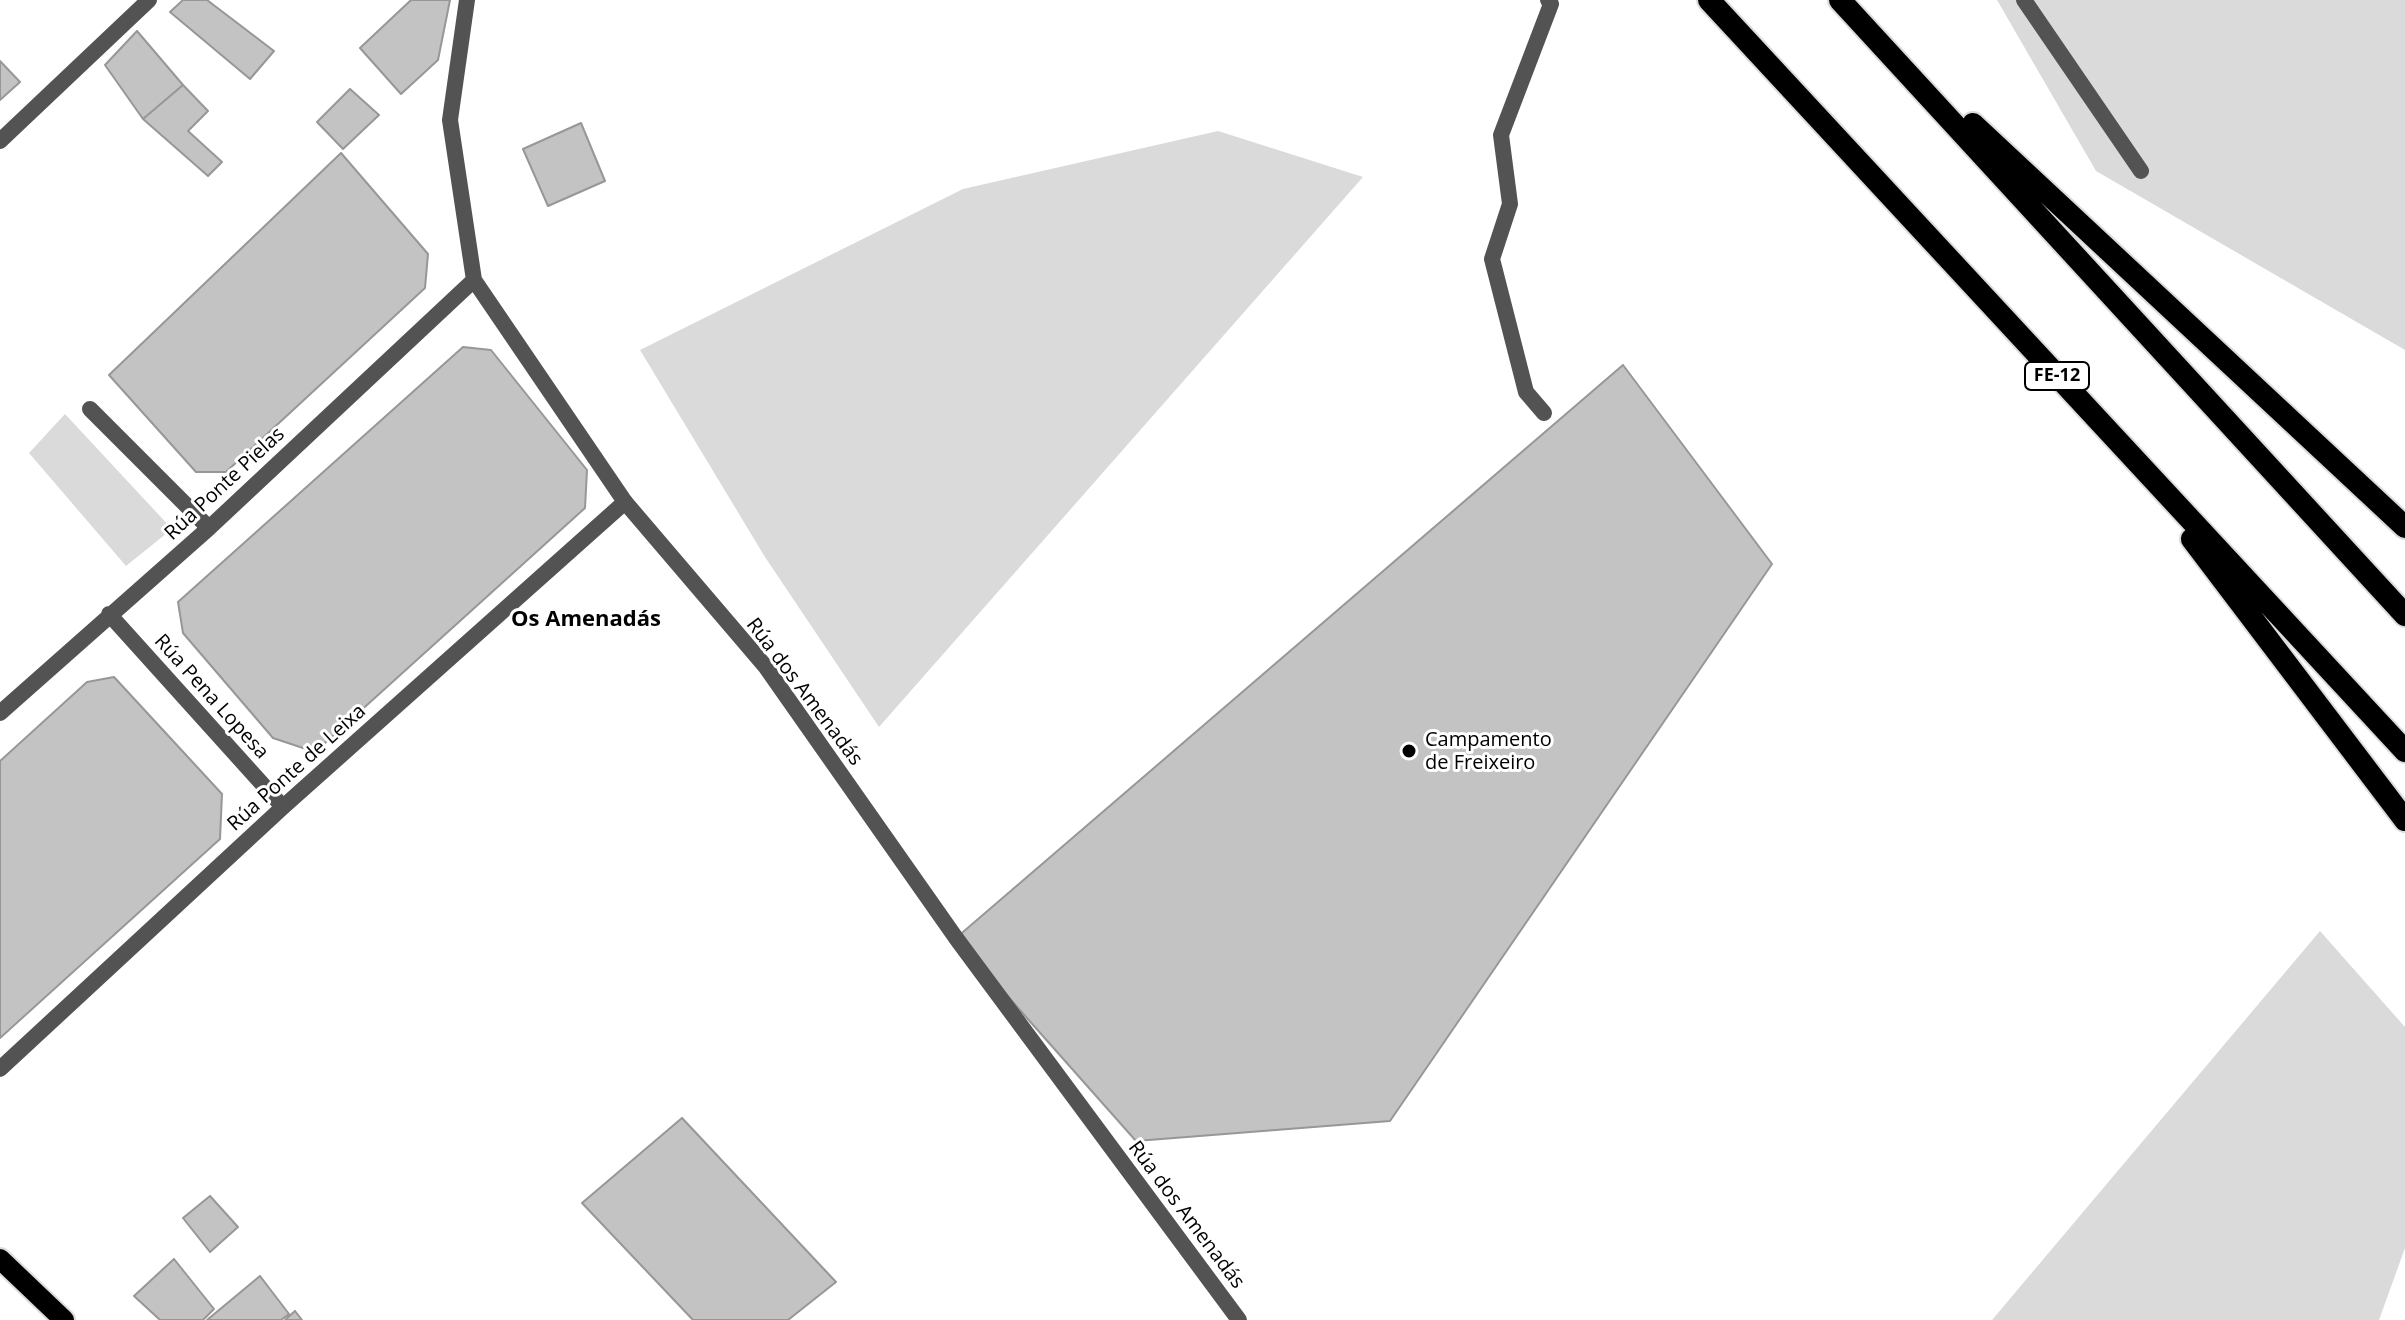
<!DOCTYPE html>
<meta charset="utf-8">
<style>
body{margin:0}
canvas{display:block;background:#fff}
</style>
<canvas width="2405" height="1320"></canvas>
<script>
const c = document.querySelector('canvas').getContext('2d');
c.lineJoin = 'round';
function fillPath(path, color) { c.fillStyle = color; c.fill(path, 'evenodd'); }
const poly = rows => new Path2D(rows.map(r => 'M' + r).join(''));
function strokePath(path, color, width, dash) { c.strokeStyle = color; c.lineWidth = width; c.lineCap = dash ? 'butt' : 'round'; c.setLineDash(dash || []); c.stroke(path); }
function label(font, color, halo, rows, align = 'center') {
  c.font = font + ' "Open Sans",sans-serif'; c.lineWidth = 6; c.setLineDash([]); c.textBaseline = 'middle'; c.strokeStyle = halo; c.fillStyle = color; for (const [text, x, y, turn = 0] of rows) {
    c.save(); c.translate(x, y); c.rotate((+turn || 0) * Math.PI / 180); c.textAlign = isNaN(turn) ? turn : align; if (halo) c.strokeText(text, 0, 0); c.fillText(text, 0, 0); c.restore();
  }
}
fillPath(poly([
 [1997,0,2405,0,2405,350,2096,171],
 [1218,131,1363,177,879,727,765,557,640,350,963,189],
 [65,414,172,529,126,566,29,453],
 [2320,931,2405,1027,2405,1248,2379,1320,1992,1320]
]), '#dadada');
const building = poly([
 [183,0,207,0,274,51,250,79,170,12,183,0],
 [411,0,450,0,438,60,401,94,360,48,411,0],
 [137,31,183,85,143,119,105,65,137,31],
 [0,61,20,82,0,100,0,61],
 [183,85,208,111,188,131,222,162,208,176,143,119,183,85],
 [350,89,379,115,343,149,317,122,350,89],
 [581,123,605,181,548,206,523,149,581,123],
 [341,153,428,254,425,288,226,472,196,472,109,375,341,153],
 [463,347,491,350,587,470,585,508,315,752,273,738,183,633,178,602,463,347],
 [1623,365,1772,564,1390,1121,1136,1141,956,938,1623,365],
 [114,677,222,794,220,839,0,1038,0,761,87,682,114,677],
 [682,1118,836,1282,788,1320,693,1320,582,1203,682,1118],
 [210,1196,238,1227,210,1252,183,1218,210,1196],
 [174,1259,214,1309,203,1320,160,1320,134,1296,174,1259],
 [260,1276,289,1314,281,1320,207,1320,260,1276],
 [295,1311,302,1320,285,1320,295,1311]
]);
fillPath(building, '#c3c3c3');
strokePath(building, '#979797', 2);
const primary = poly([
 [0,1259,64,1320]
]);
const trunk = poly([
 [1709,0,2405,751],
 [1840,0,2405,615],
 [1973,124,2405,527],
 [2192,539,2405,820]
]);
strokePath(primary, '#dbdbdb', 24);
strokePath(trunk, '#dbdbdb', 26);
strokePath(poly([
 [625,502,765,666,956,938,1239,1320]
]), '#535353', 16);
strokePath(poly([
 [2024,0,2141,171],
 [0,141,149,0],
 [90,409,209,528],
 [1544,413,1526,392,1492,259,1510,204,1501,135,1551,4,1548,0],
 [109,614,283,807],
 [0,713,209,528,474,280],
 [0,1069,283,807,625,502,474,280,450,120,467,0]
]), '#535353', 16);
strokePath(primary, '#000', 20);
strokePath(trunk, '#000', 22);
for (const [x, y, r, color] of [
 [1409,751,8,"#000"]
]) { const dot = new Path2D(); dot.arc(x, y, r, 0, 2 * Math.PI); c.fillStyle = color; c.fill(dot); strokePath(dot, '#fff', 3); }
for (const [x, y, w] of [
 [2057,376,64]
]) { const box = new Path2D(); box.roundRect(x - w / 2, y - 14, w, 28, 6); c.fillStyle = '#fff'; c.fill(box); strokePath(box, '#000', 2); }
label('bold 18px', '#000', null, [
 ["FE-12",2057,376]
]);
label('20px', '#000', '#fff', [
 ["Rúa Ponte Pielas",225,484,-43],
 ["Rúa dos Amenadás",804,692,53],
 ["Rúa Pena Lopesa",211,697,48],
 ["Rúa Ponte de Leixa",297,768,-42],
 ["Rúa dos Amenadás",1186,1215,53]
]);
label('20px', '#000', '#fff', [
 ["Campamento",1425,740],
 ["de Freixeiro",1425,763]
], 'left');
label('bold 22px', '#000', '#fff', [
 ["Os Amenadás",586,620]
]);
</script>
